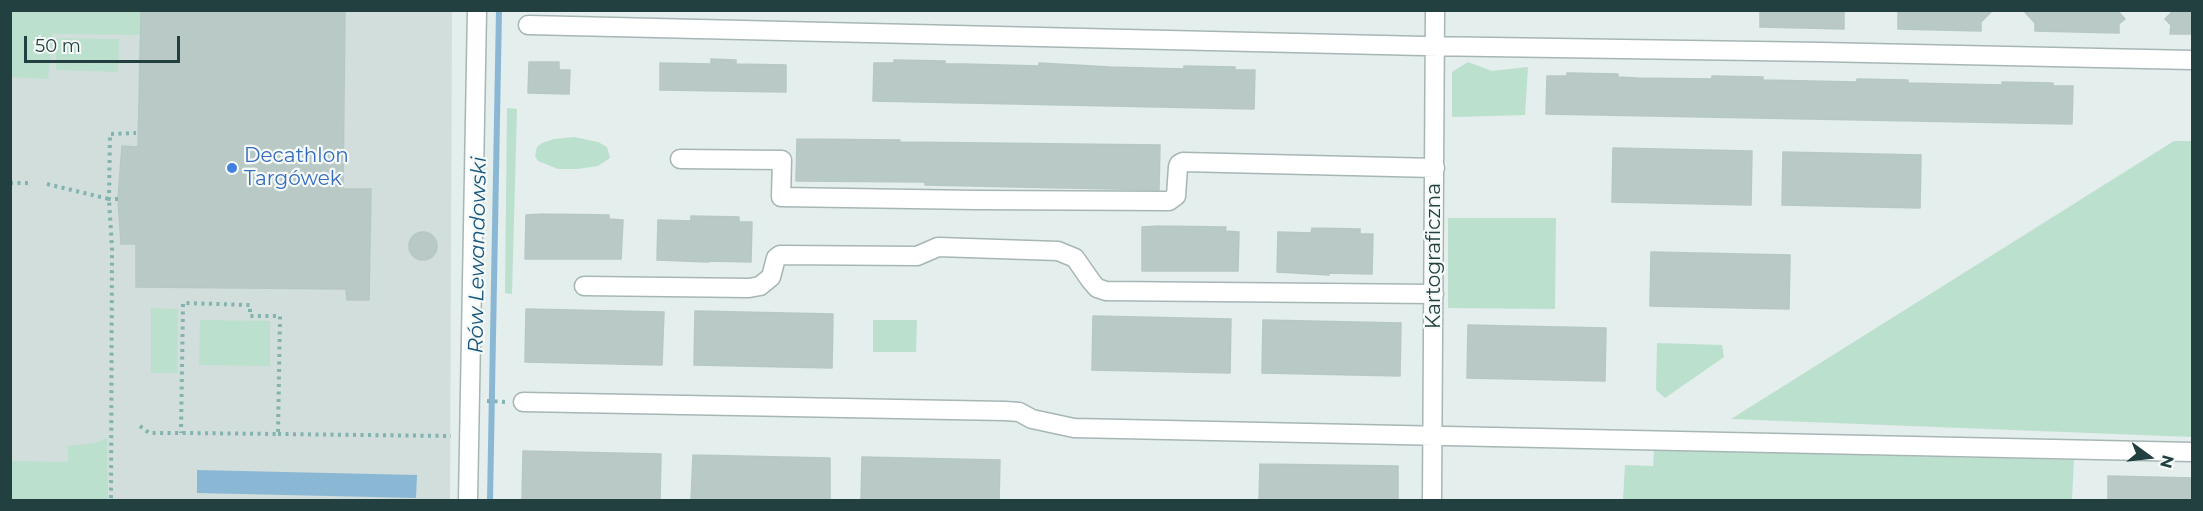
<!DOCTYPE html>
<meta charset="utf-8">
<style>
body{margin:0}
#map{position:relative;width:2203px;height:511px;overflow:hidden;background:#e4eeec;font-family:Montserrat,sans-serif}
canvas{display:block}
.frame{position:absolute;inset:0;border:12px solid #22403f;pointer-events:none}
.north{position:absolute;left:2119px;top:427px;width:60px;height:60px;-webkit-text-stroke:4px #f5faf9;paint-order:stroke;rotate:105deg;font-size:16px;font-weight:700;line-height:24px;text-align:center;color:#22403f}
.north::after{content:'';display:block;margin:auto;width:21px;height:27px;background:#22403f;clip-path:polygon(50% 0,100% 100%,50% 72%,0 100%)}
.scale{position:absolute;left:24px;top:36px;width:156px;height:27px;box-sizing:border-box;border:3px solid #22403f;border-top:0;padding-left:8px;font-size:18px;line-height:21px;white-space:nowrap;color:#22403f;-webkit-text-stroke:4px #f5faf9;paint-order:stroke}
</style>
<div id="map">
<canvas width="2203" height="511"></canvas>
<div class="frame"></div>
<div class="north">N</div>
<div class="scale">50 m</div>
</div>
<script>
const c = document.querySelector('canvas').getContext('2d');
c.lineJoin = 'round';
function fillPath(path, color) { c.fillStyle = color; c.fill(path, 'evenodd'); }
const poly = rows => new Path2D(rows.map(r => 'M' + r).join(''));
function strokePath(path, color, width, dash) { c.strokeStyle = color; c.lineWidth = width; c.lineCap = dash ? 'butt' : 'round'; c.setLineDash(dash || []); c.stroke(path); }
function label(font, color, halo, rows, align = 'center') {
  c.font = font + ' Montserrat,sans-serif'; c.lineWidth = 4.5; c.setLineDash([]); c.textBaseline = 'middle'; c.strokeStyle = halo; c.fillStyle = color; for (const [text, x, y, turn = 0] of rows) {
    c.save(); c.translate(x, y); c.rotate((+turn || 0) * Math.PI / 180); c.textAlign = isNaN(turn) ? turn : align; if (halo) c.strokeText(text, 0, 0); c.fillText(text, 0, 0); c.restore();
  }
}
fillPath(poly([
 [10,11,452,11,450,500,11,500]
]), '#d2dedb');
fillPath(poly([
 [11,10,141,11,140,35,53,34,48,79,11,77],
 [56,38,119,39,118,72,56,70],
 [1468,62,1492,71,1528,67,1525,115,1452,117,1452,72],
 [507,108,517,109,512,294,505,293],
 [574,137,598,142,607,147,610,158,598,166,577,169,558,169,538,161,535,156,537,147,542,143,554,139],
 [2174,141,2192,141,2192,437,1731,419],
 [1448,218,1556,218,1555,309,1448,308],
 [151,308,178,309,177,373,151,373],
 [200,320,270,321,270,366,199,365],
 [873,320,917,320,916,352,873,352],
 [1657,343,1722,345,1724,357,1665,398,1656,390],
 [107,438,108,500,11,500,11,461,68,462,68,446,95,443],
 [1654,450,2074,460,2072,500,1623,500,1625,465,1653,466]
]), '#bce0ce');
fillPath(poly([
 [197,470,417,475,416,498,197,493]
]), '#8ab8d4');
strokePath(poly([
 [490,500,499,10]
]), '#8ab8d4', 6);
const building = poly([
 [141,10,345,10,343,189,371,189,369,300,347,300,346,289,136,287,136,244,121,244,118,199,122,146,138,147,141,10],
 [1760,10,1844,10,1844,29,1760,27,1760,10],
 [1898,10,1993,10,1981,22,1981,31,1898,29,1898,10],
 [2023,10,2117,10,2125,19,2119,24,2119,33,2035,31,2035,23,2023,10],
 [2174,10,2193,10,2193,34,2170,34,2171,25,2165,19,2174,10],
 [711,59,736,60,736,64,786,65,786,92,660,90,660,63,711,64,711,59],
 [894,60,945,61,945,64,964,64,1039,66,1039,63,1110,67,1184,69,1184,66,1235,67,1235,70,1255,70,1254,109,873,101,874,63,894,63,894,60],
 [529,62,559,62,559,70,570,70,569,94,528,93,529,62],
 [1567,73,1618,74,1618,77,1637,78,1712,79,1712,76,1763,77,1763,80,1857,82,1857,79,1908,80,1908,83,2002,85,2002,82,2053,83,2053,86,2073,86,2072,124,1546,114,1547,76,1567,76,1567,73],
 [797,139,900,140,899,142,1160,145,1159,190,925,185,925,182,796,181,797,139],
 [1613,148,1752,151,1751,205,1612,202,1613,148],
 [1783,152,1921,155,1920,208,1782,205,1783,152],
 [544,214,609,215,609,219,623,220,621,259,525,259,526,215,544,214],
 [691,216,739,217,739,222,752,222,751,262,709,261,709,262,657,260,658,220,691,221,691,216],
 [1160,226,1226,227,1225,231,1239,232,1238,271,1142,271,1142,227,1160,226],
 [1312,228,1360,229,1360,234,1373,234,1372,274,1329,273,1329,275,1277,272,1278,232,1311,233,1312,228],
 '409 246a14 14 0 1 1 28 0a14 14 0 1 1-28 0Z',
 [1651,252,1790,255,1789,309,1650,306,1651,252],
 [526,309,664,312,662,365,525,362,526,309],
 [695,311,833,314,832,368,694,365,695,311],
 [1093,316,1231,319,1230,373,1092,370,1093,316],
 [1263,320,1401,323,1400,376,1262,373,1263,320],
 [1468,325,1606,328,1605,381,1467,378,1468,325],
 [523,451,661,454,660,501,522,501,523,451],
 [693,455,830,458,830,501,691,501,693,455],
 [862,457,1000,460,999,501,861,501,862,457],
 [1260,464,1398,466,1398,501,1259,501,1260,464],
 [2108,476,2193,478,2193,501,2108,501,2108,476]
]);
fillPath(building, '#b9c9c6');
strokePath(building, '#b6c8c5', 1.5);
const minor = poly([
 [528,25,1424,46,1821,52,2192,60],
 [680,159,782,160,781,197,977,200,1169,201,1176,196,1178,167,1179,164,1183,162,1435,168],
 [584,286,749,288,760,286,771,277,776,258,780,255,917,256,938,247,1058,251,1075,258,1091,281,1097,288,1106,291,1434,294],
 [523,402,1005,411,1019,412,1032,419,1074,428,2192,452],
 [468,500,477,10],
 [1432,500,1435,10]
]);
strokePath(minor, '#a6b6b5', 21);
strokePath(poly([
 [10,183,28,183],
 [47,184,109,199,112,248,111,500],
 [118,199,109,199,110,134,136,133],
 [487,401,507,402],
 [140,426,149,433,181,433,278,434,280,316,250,316,250,305,183,303,181,433],
 [278,434,451,436]
]), '#83b3af', 4, [3, 4.5]);
strokePath(minor, '#fff', 18);
for (const [x, y, r, color] of [
 [232,168,6,"#3f7fe0"]
]) { const dot = new Path2D(); dot.arc(x, y, r, 0, 2 * Math.PI); c.fillStyle = color; c.fill(dot); strokePath(dot, '#f5faf9', 2); }
label('20px', '#366cbe', '#f5faf9', [
 ["Decathlon",244,156],
 ["Targówek",244,179]
], 'left');
label('20px', '#22403f', '#f5faf9', [
 ["Kartograficzna",1434,256,-90]
]);
label('italic 21px', '#1a577f', '#f5faf9', [
 ["Rów Lewandowski",478,255,-89]
]);
</script>
